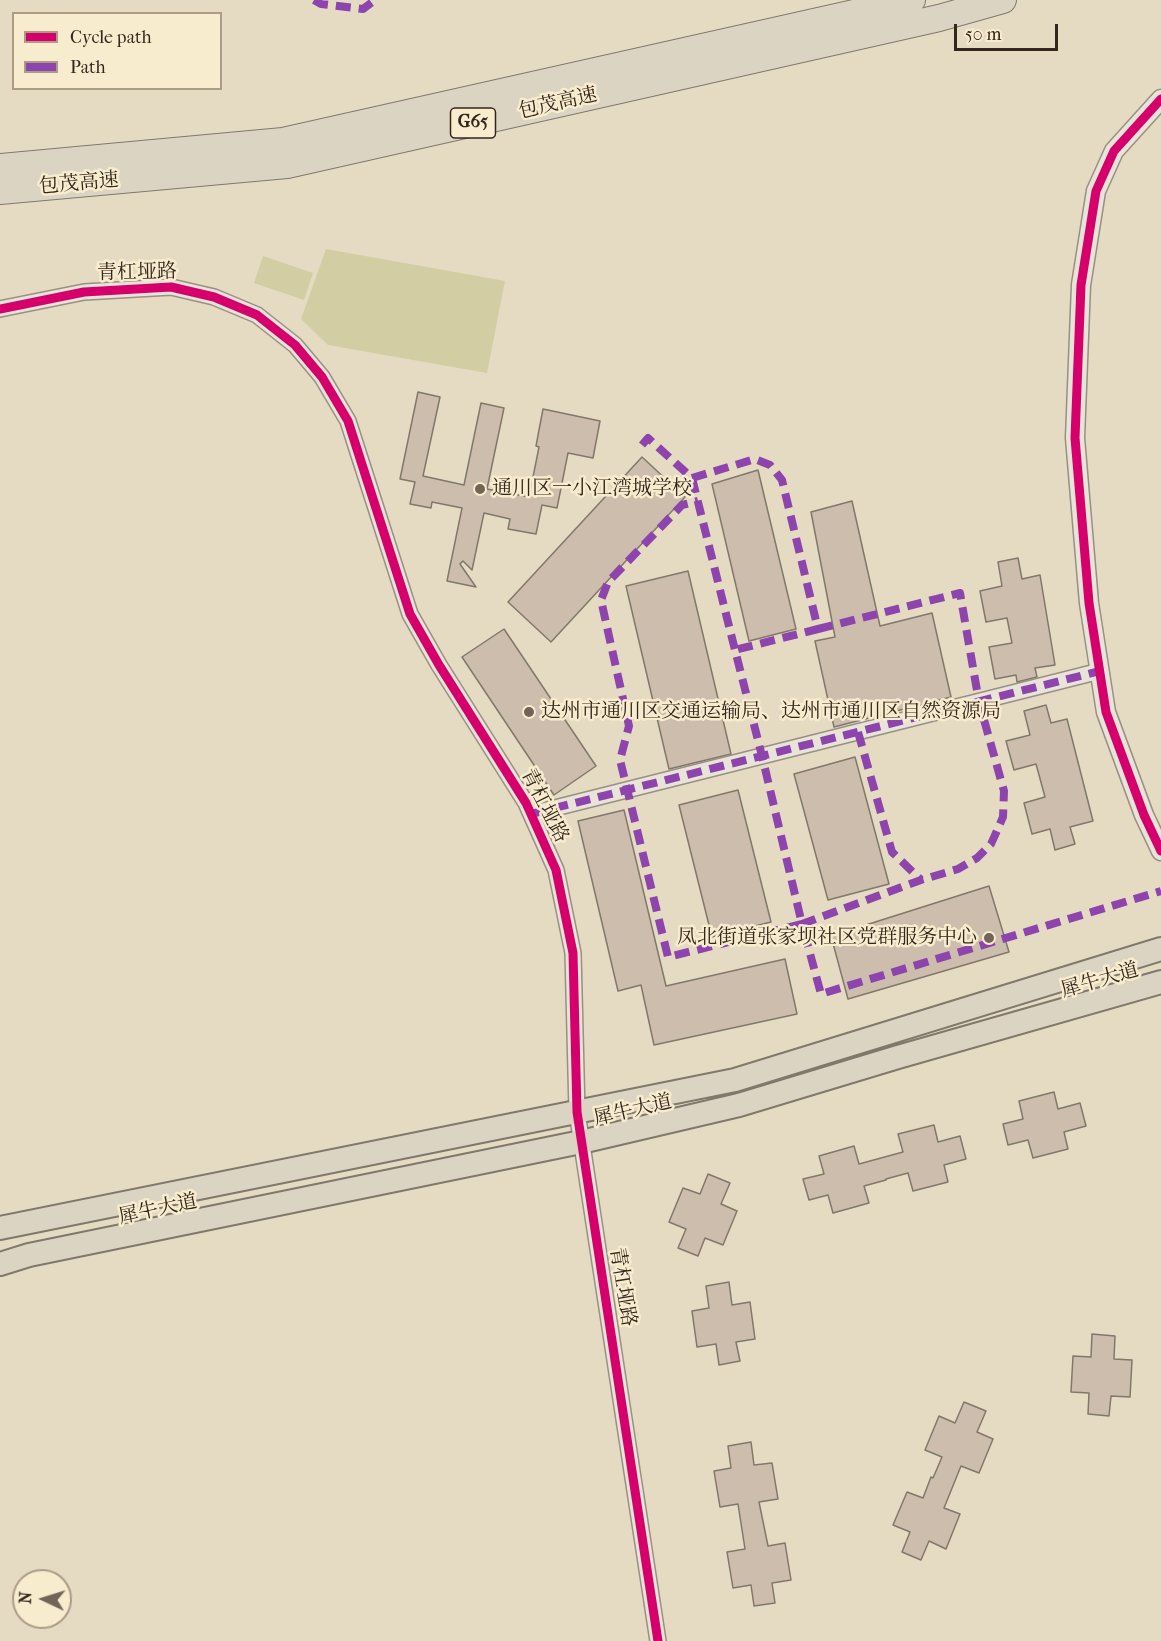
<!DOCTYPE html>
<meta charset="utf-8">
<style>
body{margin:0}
#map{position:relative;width:1161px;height:1641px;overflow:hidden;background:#e5dbc2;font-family:"IM FELL French Canon",serif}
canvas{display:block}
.legend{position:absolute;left:12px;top:12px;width:210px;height:78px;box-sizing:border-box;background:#f8ecce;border:2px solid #aa9c87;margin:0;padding:8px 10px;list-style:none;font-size:18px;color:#34251d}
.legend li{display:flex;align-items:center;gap:12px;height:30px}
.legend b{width:30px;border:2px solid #aa9c87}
.north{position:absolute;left:12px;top:1569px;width:60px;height:60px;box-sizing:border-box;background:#f8ecce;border:2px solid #aa9c87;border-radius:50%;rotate:274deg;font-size:16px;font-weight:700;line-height:24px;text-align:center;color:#34251d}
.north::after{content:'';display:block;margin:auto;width:21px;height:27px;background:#726557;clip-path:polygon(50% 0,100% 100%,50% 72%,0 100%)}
.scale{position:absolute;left:954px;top:24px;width:104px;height:27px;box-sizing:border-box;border:3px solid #34251d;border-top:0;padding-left:8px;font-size:18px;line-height:21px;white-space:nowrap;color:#34251d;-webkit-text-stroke:4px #f8ecce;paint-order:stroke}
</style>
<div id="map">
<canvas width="1161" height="1641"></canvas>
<ul class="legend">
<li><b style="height:8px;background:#d6006c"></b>Cycle path</li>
<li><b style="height:8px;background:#8e44ad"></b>Path</li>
</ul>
<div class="north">N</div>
<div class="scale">50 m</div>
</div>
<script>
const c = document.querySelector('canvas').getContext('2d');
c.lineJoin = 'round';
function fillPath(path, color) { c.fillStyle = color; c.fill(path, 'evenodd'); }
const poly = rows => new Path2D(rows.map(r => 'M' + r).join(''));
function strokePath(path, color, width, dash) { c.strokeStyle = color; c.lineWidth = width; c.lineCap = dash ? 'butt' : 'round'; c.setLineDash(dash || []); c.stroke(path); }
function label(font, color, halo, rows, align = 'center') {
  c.font = font + ' "IM FELL French Canon","Noto Serif SC",serif'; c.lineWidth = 5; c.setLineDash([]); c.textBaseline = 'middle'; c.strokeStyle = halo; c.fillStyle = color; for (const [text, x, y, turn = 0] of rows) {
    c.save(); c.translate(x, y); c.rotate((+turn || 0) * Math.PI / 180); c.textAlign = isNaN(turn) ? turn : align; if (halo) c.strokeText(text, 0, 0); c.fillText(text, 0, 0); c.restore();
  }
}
fillPath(poly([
 [326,249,505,281,487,373,328,345,301,319],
 [263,256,313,273,304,300,254,283]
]), '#d2cda2');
const building = poly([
 [418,392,440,397,423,476,464,485,481,403,504,408,487,489,529,497,539,447,536,446,543,409,600,421,593,458,568,453,557,508,542,505,536,534,508,529,510,519,484,513,472,570,463,561,460,564,476,587,447,581,462,508,432,502,431,508,410,504,415,482,400,479,418,392],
 [642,457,685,497,551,642,508,602,642,457],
 [758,470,796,629,749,641,712,484,758,470],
 [852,501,880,626,932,613,951,697,834,727,815,641,835,637,811,512,852,501],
 [1018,558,1022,579,1040,575,1055,665,1035,668,1037,677,1017,682,1016,675,995,679,989,647,1012,643,1007,618,986,622,980,591,1002,586,998,562,1018,558],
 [688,571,731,754,669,769,626,586,688,571],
 [504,629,596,766,554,795,462,657,504,629],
 [1046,705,1051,723,1067,719,1093,821,1070,827,1075,844,1055,850,1050,829,1032,834,1024,803,1045,797,1036,764,1014,770,1006,741,1030,735,1024,711,1046,705],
 [855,757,889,884,828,900,794,774,855,757],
 [738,790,771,922,712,937,679,805,738,790],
 [624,810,666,986,785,959,797,1014,654,1045,641,985,618,991,578,821,624,810],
 [989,886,1009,952,848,999,831,936,989,886],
 [1054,1092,1058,1109,1080,1103,1086,1126,1064,1132,1068,1149,1033,1158,1028,1140,1008,1145,1003,1124,1023,1119,1019,1101,1054,1092],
 [934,1125,938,1142,960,1136,966,1159,944,1165,948,1182,913,1191,908,1173,886,1179,886,1180,864,1186,869,1203,833,1213,828,1195,809,1200,803,1179,824,1174,819,1156,854,1146,859,1164,903,1152,898,1134,934,1125],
 [708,1174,730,1183,721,1204,737,1211,723,1245,705,1238,698,1256,678,1248,686,1229,669,1222,683,1188,700,1194,708,1174],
 [729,1282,732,1305,750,1302,755,1339,736,1342,740,1361,719,1365,716,1344,697,1347,692,1311,709,1308,706,1286,729,1282],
 [1092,1334,1115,1336,1114,1359,1132,1360,1130,1397,1111,1396,1109,1416,1088,1414,1089,1393,1071,1392,1073,1356,1091,1357,1092,1334],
 [964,1402,986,1411,977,1432,993,1439,979,1473,961,1466,944,1508,960,1514,946,1549,929,1541,921,1560,902,1552,910,1532,893,1525,907,1492,923,1498,931,1477,933,1478,942,1457,925,1450,939,1416,955,1423,964,1402],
 [751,1442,754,1465,772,1463,778,1499,759,1502,768,1546,785,1543,791,1580,772,1583,775,1603,754,1606,751,1585,733,1588,727,1552,745,1549,738,1504,720,1507,714,1471,731,1468,728,1446,751,1442]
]);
fillPath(building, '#cdbdad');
strokePath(building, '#80786b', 1.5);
const minor = poly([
 [0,309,84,292,171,287,214,297,257,315,295,345,322,377,348,421,410,614,439,665,526,803,556,870,573,953,577,1112,658,1641],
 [531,814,1100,671]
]);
const tertiary = poly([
 [1161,99,1114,151,1096,191,1081,285,1075,438,1089,603,1106,712,1144,815,1161,851]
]);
const primary = poly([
 [0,1228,735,1080,1161,949],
 [0,1264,29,1255,581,1142,739,1105,898,1057,1161,982]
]);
const motorway = poly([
 [0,167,283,141,912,0],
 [0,191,287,165,939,18,1003,0]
]);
strokePath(minor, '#989082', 18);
strokePath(tertiary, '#989082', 21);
strokePath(primary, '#80786b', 26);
strokePath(motorway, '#80786b', 28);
strokePath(minor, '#e9e4d8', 15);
strokePath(tertiary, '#e9e4d8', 18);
strokePath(primary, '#dcd4c3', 22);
strokePath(motorway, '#dcd4c3', 26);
strokePath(poly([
 [314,0,321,4,363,9,375,0],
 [642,445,648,438,692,478,735,650,762,756,802,924,668,957,620,760,629,726,601,600,608,582,682,505,698,501],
 [692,478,755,459,770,465,782,480,818,629,735,650],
 [818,629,960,593,979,702,1004,791,1003,817,991,844,977,858,958,869,921,880,802,924,821,994,1161,891],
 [858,732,892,852,921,880],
 [531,814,1100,671]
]), '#8e44ad', 8, [15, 8]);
strokePath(poly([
 [1161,99,1114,151,1096,191,1081,285,1075,438,1089,603,1106,712,1144,815,1161,851],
 [0,309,84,292,171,287,214,297,257,315,295,345,322,377,348,421,410,614,439,665,526,803,556,870,573,953,577,1112,658,1641]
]), '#d6006c', 9);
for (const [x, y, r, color] of [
 [480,489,6,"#726557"],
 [529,712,6,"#726557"],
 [989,938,6,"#726557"]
]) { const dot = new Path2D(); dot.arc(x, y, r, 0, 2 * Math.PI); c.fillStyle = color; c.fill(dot); strokePath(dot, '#f8ecce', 2); }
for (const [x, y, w] of [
 [473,123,45]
]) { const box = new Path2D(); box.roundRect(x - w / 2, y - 15, w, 30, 4.5); c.fillStyle = '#f8ecce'; c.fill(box); strokePath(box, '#34251d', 1.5); }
label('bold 18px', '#34251d', null, [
 ["G65",473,123]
]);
label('20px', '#34251d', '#f8ecce', [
 ["包茂高速",558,104,-13],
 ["包茂高速",79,184,-5],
 ["青杠垭路",137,273,-1],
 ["青杠垭路",544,806,63],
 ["犀牛大道",1100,981,-16],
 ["犀牛大道",633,1111,-13],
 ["犀牛大道",158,1210,-12],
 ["青杠垭路",622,1287,81]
]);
label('20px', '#34251d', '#f8ecce', [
 ["通川区一小江湾城学校",492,489],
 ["达州市通川区交通运输局、达州市通川区自然资源局",541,712],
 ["凤北街道张家坝社区党群服务中心",977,938,"right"]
], 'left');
</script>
